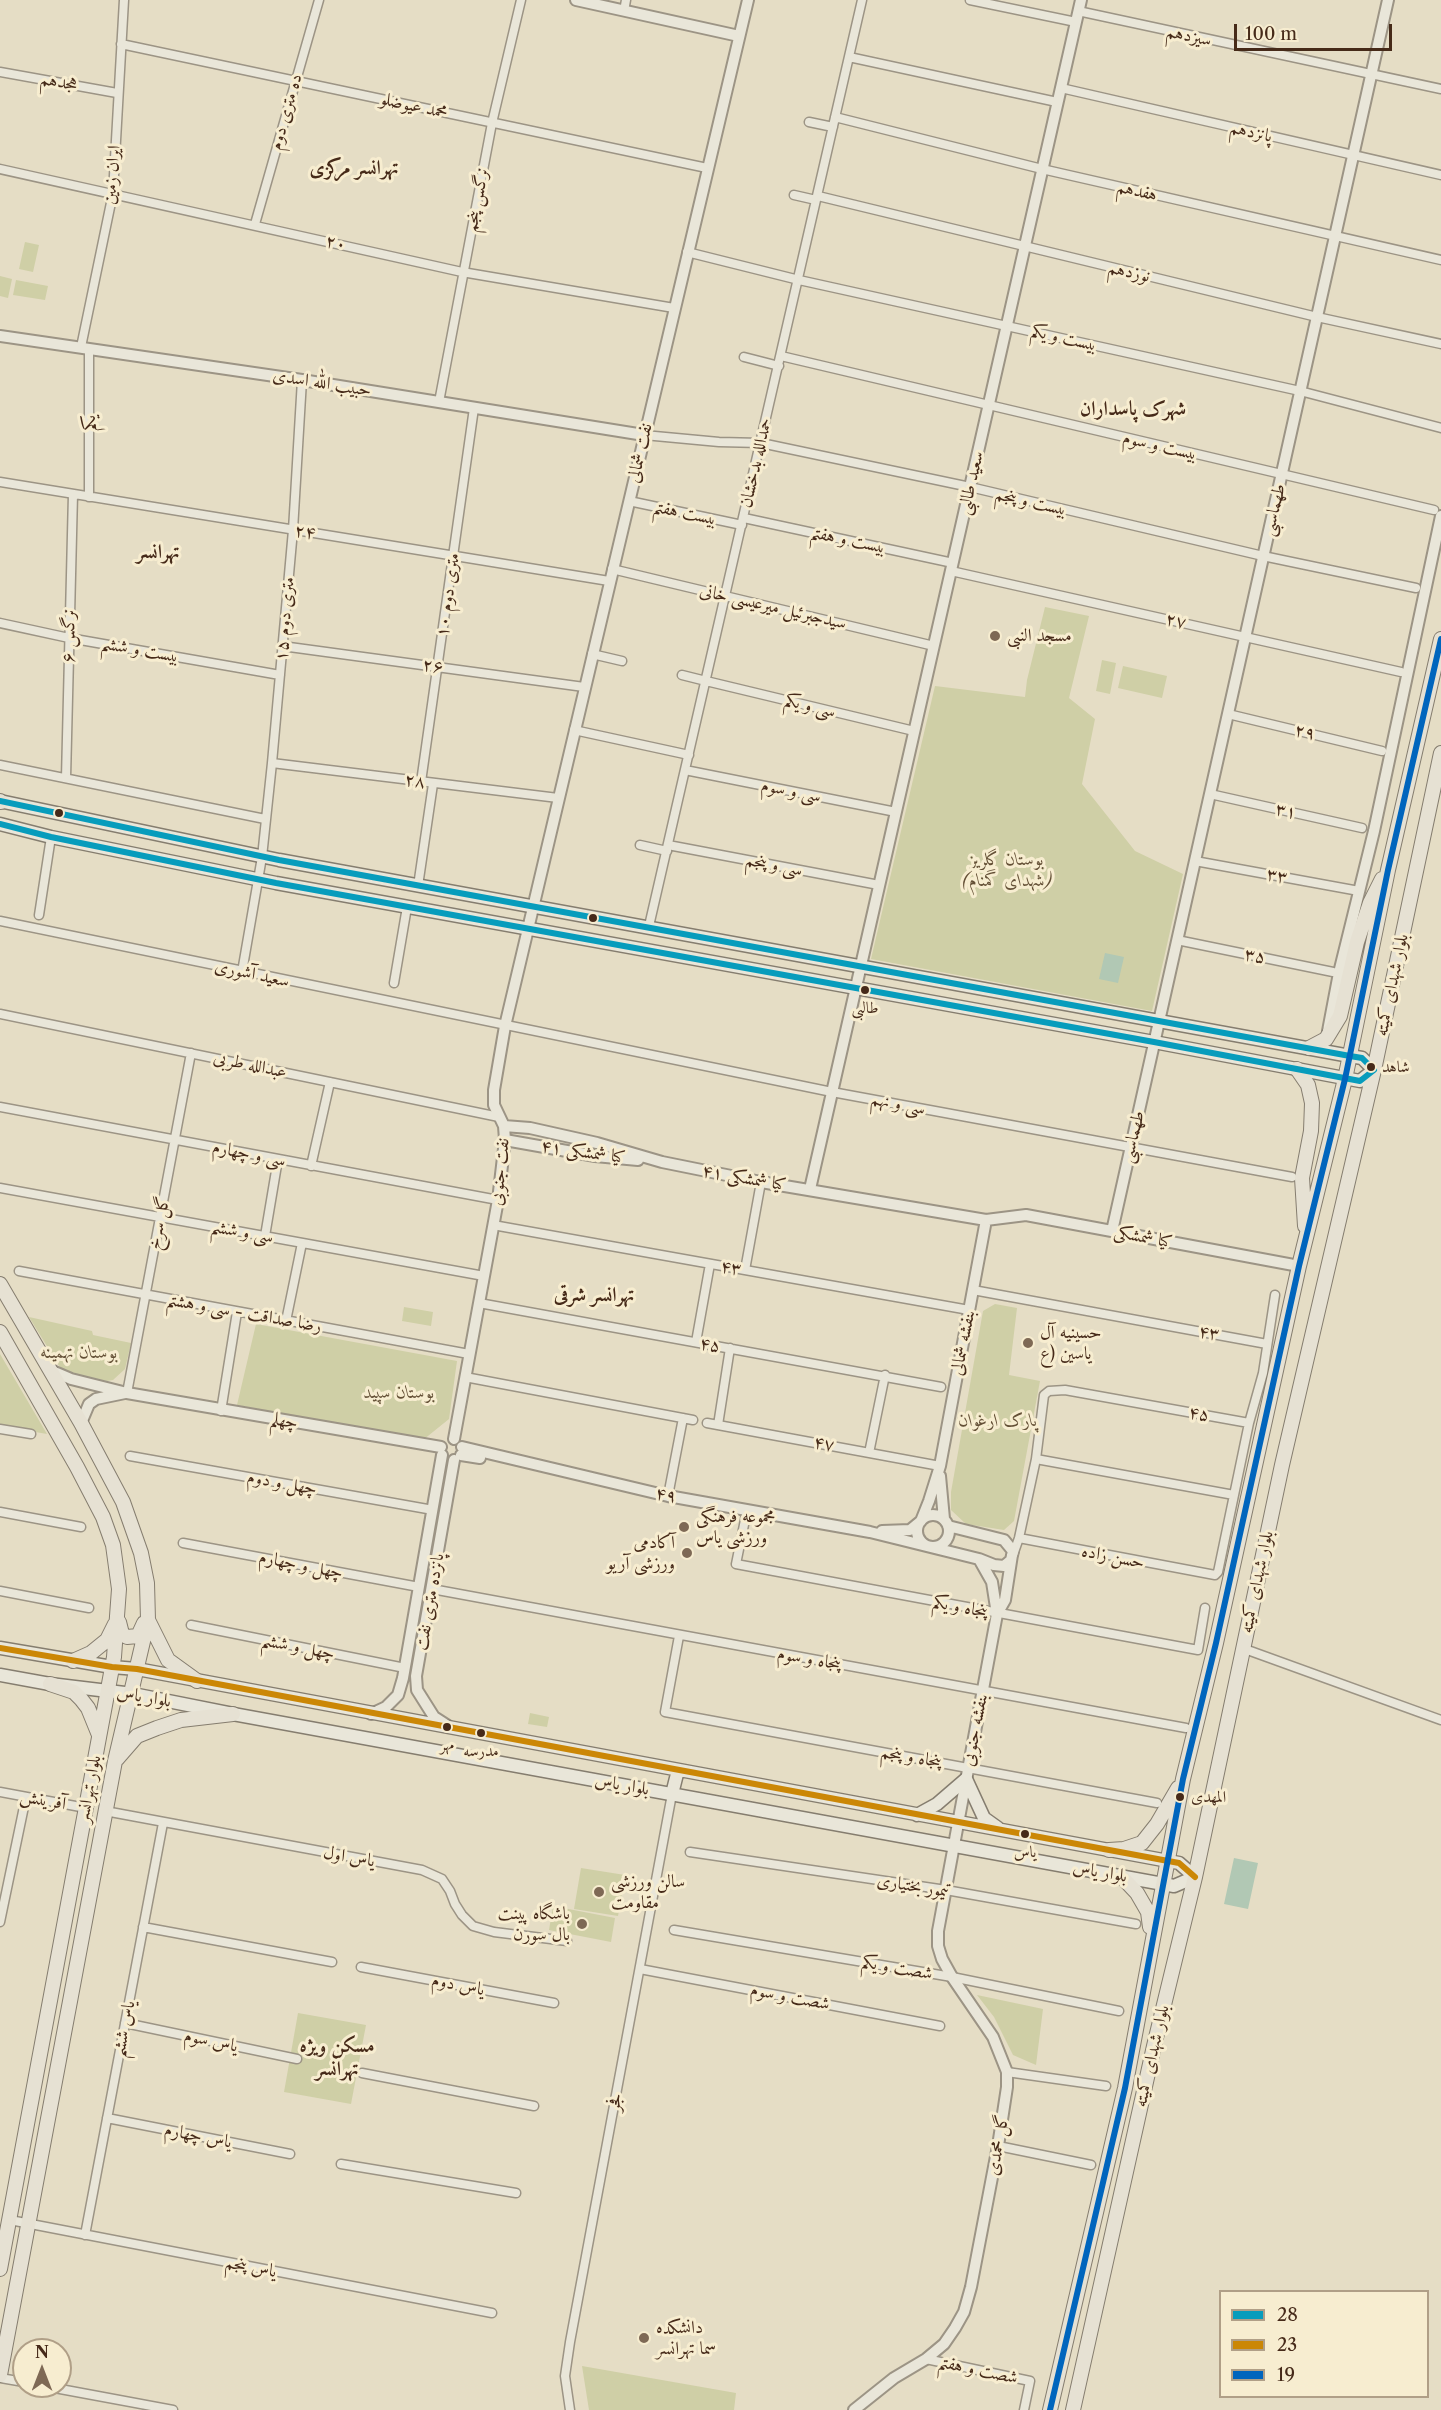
<!DOCTYPE html>
<meta charset="utf-8">
<style>
body{margin:0}
#map{position:relative;width:1441px;height:2410px;overflow:hidden;background:#e5ddc5;font-family:"Libre Caslon Text",serif}
canvas{display:block}
.legend{position:absolute;left:1219px;top:2290px;width:210px;height:108px;box-sizing:border-box;background:#f7edd0;border:2px solid #b09f87;margin:0;padding:8px 10px;list-style:none;font-size:18px;color:#462a19}
.legend li{display:flex;align-items:center;gap:12px;height:30px}
.legend b{width:30px;border:2px solid #b09f87}
.north{position:absolute;left:12px;top:2338px;width:60px;height:60px;box-sizing:border-box;background:#f7edd0;border:2px solid #b09f87;border-radius:50%;rotate:0deg;font-size:16px;font-weight:700;line-height:24px;text-align:center;color:#462a19}
.north::after{content:'';display:block;margin:auto;width:21px;height:27px;background:#7e6955;clip-path:polygon(50% 0,100% 100%,50% 72%,0 100%)}
.scale{position:absolute;left:1234px;top:24px;width:158px;height:27px;box-sizing:border-box;border:3px solid #462a19;border-top:0;padding-left:8px;font-size:18px;line-height:21px;white-space:nowrap;color:#462a19;-webkit-text-stroke:4px #f7edd0;paint-order:stroke}
</style>
<div id="map">
<canvas width="1441" height="2410"></canvas>
<ul class="legend">
<li><b style="height:8px;background:#079cbc"></b>28</li>
<li><b style="height:8px;background:#cb8706"></b>23</li>
<li><b style="height:8px;background:#0065bd"></b>19</li>
</ul>
<div class="north">N</div>
<div class="scale">100 m</div>
</div>
<script>
const c = document.querySelector('canvas').getContext('2d');
c.lineJoin = 'round';
function fillPath(path, color) { c.fillStyle = color; c.fill(path, 'evenodd'); }
const poly = rows => new Path2D(rows.map(r => 'M' + r).join(''));
function strokePath(path, color, width, dash) { c.strokeStyle = color; c.lineWidth = width; c.lineCap = dash ? 'butt' : 'round'; c.setLineDash(dash || []); c.stroke(path); }
function label(font, color, halo, rows, align = 'center') {
  c.font = font + ' "Libre Caslon Text",Amiri,serif'; c.lineWidth = 6; c.setLineDash([]); c.textBaseline = 'middle'; c.strokeStyle = halo; c.fillStyle = color; for (const [text, x, y, turn = 0] of rows) {
    c.save(); c.translate(x, y); c.rotate((+turn || 0) * Math.PI / 180); c.textAlign = isNaN(turn) ? turn : align; if (halo) c.strokeText(text, 0, 0); c.fillText(text, 0, 0); c.restore();
  }
}
fillPath(poly([
 [25,242,39,245,33,272,19,269],
 [0,276,12,279,8,298,0,296],
 [16,280,48,286,45,300,13,295],
 [1045,607,1089,616,1069,698,1095,719,1082,784,1135,851,1183,874,1152,1011,871,959,935,686,1025,697,1027,680],
 [1102,660,1116,663,1110,694,1096,691],
 [1123,666,1167,676,1162,698,1118,688],
 [995,1304,1017,1308,1009,1375,1040,1381,1014,1521,1004,1530,966,1524,951,1510,951,1492,983,1311],
 [404,1307,433,1312,431,1326,402,1321],
 [29,1317,92,1331,93,1335,131,1343,125,1369,113,1380,107,1381,73,1375,61,1369],
 [256,1324,457,1361,449,1419,423,1440,237,1405],
 [0,1354,47,1434,0,1426],
 [530,1713,549,1717,547,1727,528,1724],
 [581,1868,625,1875,618,1916,574,1909],
 [553,1906,615,1918,611,1942,549,1930],
 [977,1995,1043,2009,1036,2065,1013,2055,994,2017],
 [298,2013,366,2025,351,2104,284,2092],
 [582,2366,736,2393,734,2410,589,2410]
]), '#cfcfa6');
fillPath(poly([
 [1105,953,1124,957,1118,983,1099,979],
 [1234,1858,1258,1863,1248,1909,1224,1904]
]), '#b1c8b4');
const minor = poly([
 [970,0,1076,22],
 [624,11,626,0],
 [1078,11,1441,89],
 [121,44,707,168],
 [849,57,1057,102],
 [0,72,117,93],
 [1061,88,1441,175],
 [835,117,1042,169,1441,260],
 [809,122,833,127],
 [0,169,462,272,674,308],
 [794,195,816,200],
 [818,196,1317,317,1441,344],
 [255,224,319,0],
 [687,252,799,280,1300,391,1441,428],
 [81,347,113,193,124,0],
 [781,356,1434,510],
 [744,357,779,366],
 [439,402,492,123,521,0],
 [644,435,719,442,761,443,970,487,1263,556,1416,588],
 [0,482,609,581],
 [89,497,89,349],
 [629,501,742,525],
 [744,518,953,563],
 [612,569,934,646],
 [951,571,1401,672],
 [0,623,69,638,280,675],
 [282,646,584,687],
 [592,654,622,661],
 [682,675,706,681],
 [706,681,914,731],
 [1228,714,1382,751],
 [574,730,689,755],
 [272,763,558,798],
 [0,765,265,819],
 [685,770,896,812],
 [66,778,73,494],
 [421,782,474,408],
 [1210,794,1362,828],
 [640,845,667,851],
 [668,845,879,885],
 [1195,861,1359,891],
 [418,886,433,784],
 [39,915,51,837],
 [0,921,832,1092,1292,1177],
 [649,926,862,0],
 [1177,940,1333,972],
 [242,972,262,857,272,763,293,530,302,380],
 [394,983,407,907],
 [0,1014,499,1117],
 [0,1107,498,1200],
 [311,1166,330,1082],
 [0,1188,484,1276],
 [493,1225,969,1310],
 [265,1236,278,1159],
 [745,1270,761,1182],
 [19,1271,469,1354],
 [973,1290,1267,1344],
 [479,1303,941,1387],
 [286,1321,302,1243],
 [696,1342,710,1264],
 [465,1377,693,1420],
 [127,1393,191,1053],
 [221,1411,237,1312],
 [707,1423,940,1466],
 [718,1425,730,1348],
 [0,1429,31,1434],
 [869,1453,885,1375],
 [130,1456,433,1510],
 [1036,1459,1234,1495],
 [668,1496,683,1418],
 [747,1510,736,1564,1198,1650,1205,1608],
 [0,1512,81,1527],
 [1019,1538,1215,1575,1218,1572,1249,1423,1263,1373,1275,1295],
 [183,1543,419,1587],
 [1013,1555,1019,1538,1036,1459,1044,1395,1049,1391,1065,1390,1249,1423],
 [432,1589,1186,1728],
 [0,1591,89,1608],
 [191,1625,405,1668],
 [679,1636,665,1712,1157,1803],
 [1242,1648,1441,1720],
 [0,1792,86,1808],
 [105,1811,422,1870,442,1879,450,1891,455,1904,462,1915,473,1926,494,1932,567,1941],
 [690,1852,946,1890,1136,1924],
 [0,1922,26,1797],
 [143,1927,332,1962],
 [674,1930,952,1977,1119,2011],
 [361,1967,554,2003],
 [640,1969,940,2026],
 [125,2023,297,2059],
 [1007,2072,1106,2086],
 [362,2073,534,2106],
 [107,2118,290,2154],
 [998,2146,1091,2165],
 [341,2164,516,2193],
 [10,2220,492,2313],
 [85,2235,163,1823],
 [926,2359,1030,2381,1024,2410],
 [0,2378,24,2382],
 [44,2386,173,2410],
 [570,2410,565,2376,570,2342,672,1794]
]);
const tertiary = poly([
 [576,0,739,36],
 [0,336,302,380,644,435],
 [1328,1031,1339,973,1374,831,1441,516],
 [504,1126,530,1128,597,1143,662,1162,761,1182,986,1220,1026,1215,1299,1266],
 [505,1140,595,1156,638,1160],
 [810,1189,1081,0],
 [1112,1231,1388,0],
 [50,1370,71,1379,127,1393,441,1447],
 [81,1423,89,1404,96,1399,125,1393],
 [454,1439,498,1200,505,1140,504,1126,494,1105,494,1090,505,1026,748,0],
 [462,1447,668,1496,870,1532,979,1559,994,1565,1004,1566,1011,1560,1013,1551,1004,1540,948,1526],
 [461,1455,480,1458],
 [940,1476,944,1519],
 '917 1531a16 16 0 1 1 32 0a16 16 0 1 1-32 0Z',
 [882,1531,910,1530,921,1521,929,1501,940,1466,986,1220],
 [979,1559,992,1582,997,1614],
 [371,1714,386,1707,398,1695,403,1678,442,1455],
 [448,1726,434,1717,417,1690,416,1676,454,1460],
 [854,2410,894,2378,926,2359,944,2344,955,2328,964,2312,971,2287,998,2146,1007,2087,1007,2072,993,2037,952,1977,942,1959,938,1946,938,1931,997,1614,1005,1600,1012,1555]
]);
const secondary = poly([
 [0,801,279,860,1350,1056,1362,1058,1374,1070,1360,1081,1154,1042,276,883,51,837,0,824],
 [0,1648,112,1667,137,1669,1179,1863,1195,1877,1174,1886,233,1714,133,1694,50,1684,0,1675],
 [672,1794,678,1770],
 [917,1815,937,1804,966,1779,984,1818,998,1828]
]);
const primary = poly([
 [0,801,1,802],
 [1309,1048,1326,1039,1340,1016,1357,942,1370,903,1382,879],
 [1297,1069,1308,1085,1312,1103,1311,1131,1302,1178,1305,1226],
 [0,1284,81,1423,123,1502,141,1553,147,1583,148,1620,168,1660,197,1681],
 [0,1332,77,1467,103,1517,113,1545,119,1589,114,1657,0,2269],
 [119,1622,122,1634,127,1637,138,1636,144,1623],
 [73,1661,91,1653,107,1640,115,1624],
 [50,1684,74,1692,81,1699,88,1708,99,1735],
 [117,1759,137,1736,157,1728,181,1720,233,1714],
 [1109,1850,1124,1849,1142,1843,1157,1824,1178,1788],
 [1121,1876,1137,1893,1148,1912,1150,1927],
 [0,2375,115,1761,148,1620],
 [1050,2410,1125,2088,1183,1779,1216,1643,1299,1266,1345,1079,1388,870,1441,639],
 [1073,2410,1154,2046,1195,1877,1282,1465,1374,1070,1441,753]
]);
strokePath(minor, '#9c9485', 11);
strokePath(tertiary, '#9c9485', 14);
strokePath(secondary, '#857d6f', 15);
strokePath(primary, '#857d6f', 16);
strokePath(minor, '#e9e6d9', 8);
strokePath(tertiary, '#e9e6d9', 10);
strokePath(secondary, '#e9e6d9', 12);
strokePath(primary, '#e6e1d3', 14);
strokePath(poly([
 [0,801,279,860,1350,1056,1362,1058,1374,1070,1360,1081,1154,1042,276,883,51,837,0,824]
]), '#079cbc', 6);
strokePath(poly([
 [0,1648,112,1667,137,1669,1179,1863,1195,1877]
]), '#cb8706', 6);
strokePath(poly([
 [1050,2410,1125,2088,1183,1779,1216,1643,1299,1266,1345,1079,1388,870,1441,639]
]), '#0065bd', 6);
for (const [x, y, r, color] of [
 [995,636,6,"#7e6955"],
 [59,813,5,"#462a19"],
 [593,918,5,"#462a19"],
 [865,990,5,"#462a19"],
 [1371,1067,5,"#462a19"],
 [1028,1343,6,"#7e6955"],
 [684,1527,6,"#7e6955"],
 [687,1553,6,"#7e6955"],
 [447,1727,5,"#462a19"],
 [481,1733,5,"#462a19"],
 [1180,1797,5,"#462a19"],
 [1025,1834,5,"#462a19"],
 [599,1892,6,"#7e6955"],
 [582,1924,6,"#7e6955"],
 [644,2338,6,"#7e6955"]
]) { const dot = new Path2D(); dot.arc(x, y, r, 0, 2 * Math.PI); c.fillStyle = color; c.fill(dot); strokePath(dot, '#f7edd0', 2); }
label('16px', '#462a19', '#f7edd0', [
 ["طالبی",865,1008],
 ["شاهد",1382,1067,"left"],
 ["مهر",447,1745],
 ["مدرسه",481,1751],
 ["المهدی",1191,1797,"left"],
 ["یاس",1025,1852]
]);
label('18px', '#462a19', '#f7edd0', [
 ["سیزدهم",1189,36,12],
 ["هجدهم",59,82,10],
 ["محمد عیوضلو",414,106,12],
 ["ده متری دوم",286,112,-74],
 ["پانزدهم",1251,132,13],
 ["ایران زمین",112,175,-85],
 ["هفدهم",1137,191,13],
 ["نرگس پنجم",477,200,-79],
 ["۲۰",336,243,13],
 ["نوزدهم",1129,272,13],
 ["بیست و یکم",1064,338,13],
 ["حبیب الله اسدی",322,383,9],
 ["یکم",90,423,-90],
 ["بیست و سوم",1160,446,13],
 ["نفت شمالی",640,453,-77],
 ["حمدالله بدخشان",756,463,-77],
 ["سعید طالبی",971,483,-77],
 ["بیست و پنجم",1031,502,13],
 ["طهماسبی",1274,510,-77],
 ["بیست هفتم",685,513,12],
 ["۲۴",305,532,9],
 ["بیست و هفتم",848,540,12],
 ["۱۰ متری دوم",448,595,-82],
 ["سیدجبرئیل میرعیسی خانی",773,607,13],
 ["۱۵ متری دوم",285,619,-85],
 ["۲۷",1176,621,13],
 ["نرگس ۶",69,636,-89],
 ["بیست و ششم",140,650,10],
 ["۲۶",433,666,8],
 ["سی و یکم",810,706,14],
 ["۲۹",1305,732,13],
 ["۲۸",415,781,7],
 ["سی و سوم",791,791,11],
 ["۳۱",1286,811,13],
 ["سی و پنجم",774,865,11],
 ["۳۳",1277,876,11],
 ["۳۵",1255,956,12],
 ["سعید آشوری",252,974,12],
 ["بلوار شهدای کمیته",1392,985,-78],
 ["عبدالله طربی",250,1065,12],
 ["سی و نهم",898,1104,11],
 ["طهماسبی",1133,1137,-77],
 ["کیا شمشکی ۴۱",583,1152,8],
 ["سی و چهارم",249,1154,11],
 ["نفت جنوبی",500,1172,-84],
 ["۴۱ کیا شمشکی",744,1178,10],
 ["گل سرخ",159,1223,-79],
 ["سی و ششم",242,1232,10],
 ["کیا شمشکی",1143,1237,11],
 ["۴۳",731,1268,10],
 ["رضا صداقت - سی و هشتم",244,1313,10],
 ["۴۳",1209,1333,10],
 ["بنفشه شمالی",963,1343,-79],
 ["۴۵",710,1345,10],
 ["۴۵",1199,1414,10],
 ["چهلم",284,1421,9],
 ["۴۷",824,1444,11],
 ["چهل و دوم",282,1483,10],
 ["۴۹",666,1495,12],
 ["حسن زاده",1113,1557,11],
 ["چهل و چهارم",301,1565,11],
 ["بلوار شهدای کمیته",1257,1582,-78],
 ["پانزده متری نفت",430,1602,-80],
 ["پنجاه و یکم",960,1607,11],
 ["چهل و ششم",298,1647,11],
 ["پنجاه و سوم",809,1659,10],
 ["بلوار یاس",144,1697,10],
 ["بنفشه جنوبی",975,1730,-79],
 ["پنجاه و پنجم",911,1757,10],
 ["بلوار یاس",622,1785,10],
 ["بلوار تهرانسر",89,1789,-79],
 ["آفرینش",43,1800,11],
 ["یاس اول",349,1857,10],
 ["بلوار یاس",1100,1872,10],
 ["تیمور بختیاری",913,1886,9],
 ["شصت و یکم",897,1968,10],
 ["یاس دوم",458,1985,11],
 ["شصت و سوم",790,1997,11],
 ["یاس ششم",124,2029,-79],
 ["یاس سوم",211,2041,12],
 ["بلوار شهدای کمیته",1152,2056,-77],
 ["فجر",615,2102,-79],
 ["یاس چهارم",198,2136,11],
 ["گل محمدی",998,2145,-80],
 ["یاس پنجم",251,2267,11],
 ["شصت و هفتم",978,2370,12]
]);
label('18px', '#462a19', '#f7edd0', [
 ["مسجد النبی",1007,636],
 ["حسینیه آل",1040,1333],
 ["یاسین (ع",1040,1354],
 ["مجموعه فرهنگی",696,1517],
 ["ورزشی یاس",696,1538],
 ["آکادمی",675,1543,"right"],
 ["ورزشی آریو",675,1564,"right"],
 ["سالن ورزشی",611,1882],
 ["مقاومت",611,1903],
 ["باشگاه پینت",570,1914,"right"],
 ["بال سورن",570,1935,"right"],
 ["دانشکده",656,2328],
 ["سما تهرانسر",656,2349]
], 'left');
label('italic 18px', '#645036', '#f7edd0', [
 ["بوستان گلریز",1007,860],
 ["(شهدای گمنام)",1007,881],
 ["بوستان تهمینه",79,1353],
 ["بوستان سپید",399,1393],
 ["پارک ارغوان",998,1421]
]);
label('bold 20px', '#462a19', '#f7edd0', [
 ["تهرانسر مرکزی",354,168],
 ["شهرک پاسداران",1133,409],
 ["تهرانسر",158,552],
 ["تهرانسر شرقی",594,1295],
 ["مسکن ویژه",337,2046],
 ["تهرانسر",337,2069]
]);
</script>
